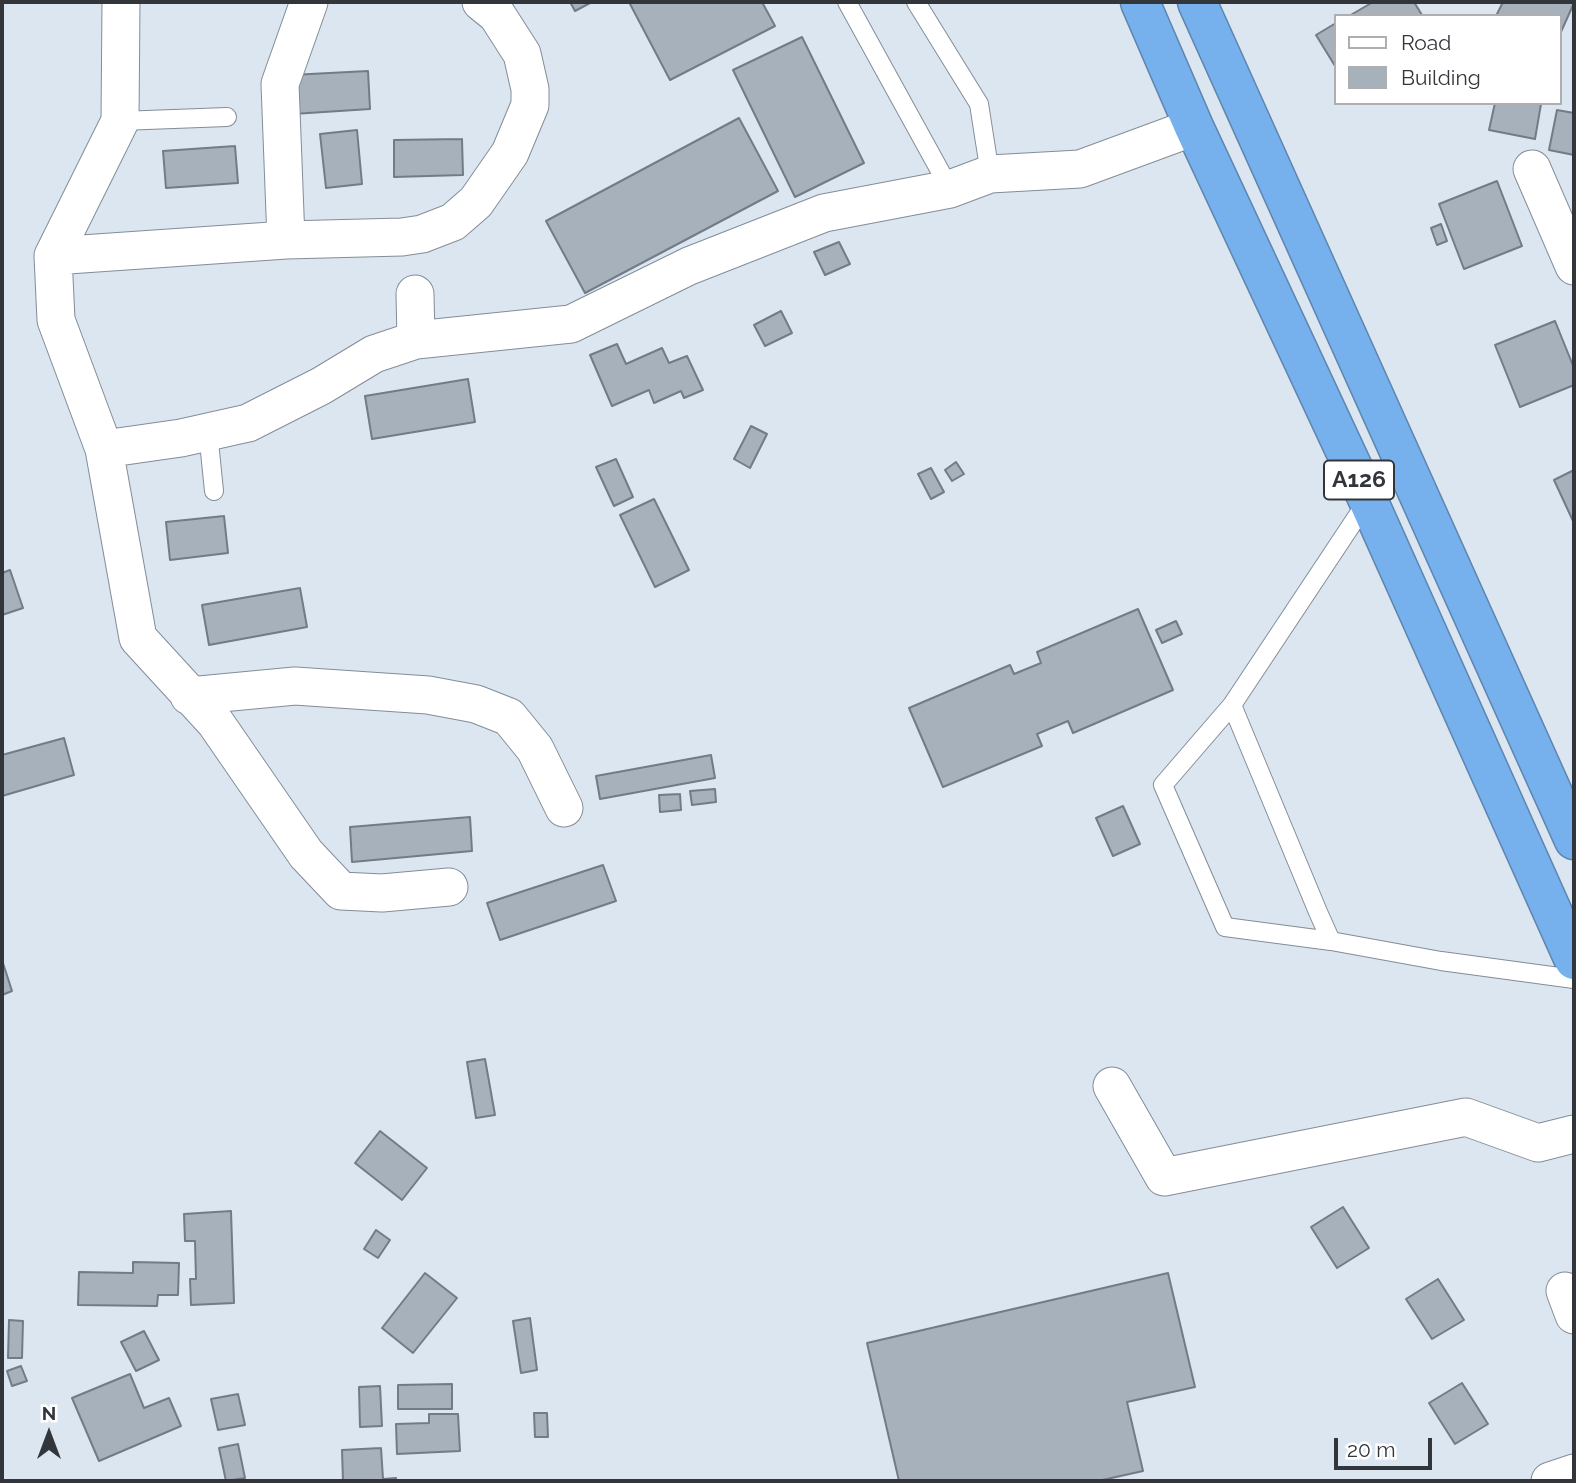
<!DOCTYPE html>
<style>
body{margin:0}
#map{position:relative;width:1576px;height:1483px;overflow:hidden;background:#dbe6f1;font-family:Raleway,sans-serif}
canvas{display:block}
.frame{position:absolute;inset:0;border:4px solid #32363b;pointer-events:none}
.legend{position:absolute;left:1334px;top:14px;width:228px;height:91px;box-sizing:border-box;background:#fff;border:2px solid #adafb1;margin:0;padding:9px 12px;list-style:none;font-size:21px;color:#32363b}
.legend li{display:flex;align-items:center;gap:14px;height:35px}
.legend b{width:35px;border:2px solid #adafb1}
.north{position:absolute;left:14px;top:1399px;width:70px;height:70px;-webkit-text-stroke:5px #fff;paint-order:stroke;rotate:0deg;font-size:19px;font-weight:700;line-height:28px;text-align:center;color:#32363b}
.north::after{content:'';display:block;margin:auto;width:24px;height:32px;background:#32363b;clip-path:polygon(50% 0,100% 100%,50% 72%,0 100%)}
.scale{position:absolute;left:1334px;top:1438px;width:98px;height:32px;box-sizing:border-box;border:4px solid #32363b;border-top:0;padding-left:9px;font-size:21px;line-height:24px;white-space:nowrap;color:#32363b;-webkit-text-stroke:5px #fff;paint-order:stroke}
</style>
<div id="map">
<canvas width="1576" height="1483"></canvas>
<div class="frame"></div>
<ul class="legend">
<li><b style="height:9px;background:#fff"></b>Road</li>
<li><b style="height:19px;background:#a7b1bc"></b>Building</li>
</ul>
<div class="north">N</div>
<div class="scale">20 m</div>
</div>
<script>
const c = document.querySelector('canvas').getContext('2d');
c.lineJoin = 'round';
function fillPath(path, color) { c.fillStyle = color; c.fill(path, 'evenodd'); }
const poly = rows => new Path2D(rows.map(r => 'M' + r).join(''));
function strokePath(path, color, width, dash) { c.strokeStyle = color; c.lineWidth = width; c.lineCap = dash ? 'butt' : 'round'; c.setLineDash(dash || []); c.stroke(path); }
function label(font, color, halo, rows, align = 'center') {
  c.font = font + ' Raleway,sans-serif'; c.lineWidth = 6; c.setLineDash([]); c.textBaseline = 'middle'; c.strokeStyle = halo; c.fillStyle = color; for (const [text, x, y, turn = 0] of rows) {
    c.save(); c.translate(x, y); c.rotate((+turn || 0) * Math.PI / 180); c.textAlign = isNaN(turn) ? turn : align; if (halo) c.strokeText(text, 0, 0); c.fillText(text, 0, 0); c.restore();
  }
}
const building = poly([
 [570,2,592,2,575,11,570,2],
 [629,2,762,2,775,26,670,80,629,2],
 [1373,2,1414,2,1422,15,1349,16,1373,2],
 [1503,2,1574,2,1574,3,1560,34,1560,16,1496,16,1503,2],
 [1336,23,1336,66,1335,66,1316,35,1336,23],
 [802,37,864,163,795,197,733,70,802,37],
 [368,71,370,109,293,114,291,75,368,71],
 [1495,103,1541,104,1535,139,1489,130,1495,103],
 [1557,110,1574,113,1574,155,1549,150,1557,110],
 [739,118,778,191,585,293,546,221,739,118],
 [357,130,362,184,326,188,320,134,357,130],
 [462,139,463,175,394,177,394,140,462,139],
 [235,146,238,183,166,188,163,151,235,146],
 [1497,181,1522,246,1464,269,1439,204,1497,181],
 [1441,224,1447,241,1437,245,1431,228,1441,224],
 [839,242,850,264,825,275,814,252,839,242],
 [781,311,792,333,765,346,754,325,781,311],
 [1555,321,1574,368,1574,385,1520,407,1495,345,1555,321],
 [617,344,626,364,662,348,669,363,687,356,703,390,684,398,681,391,654,403,649,390,612,406,590,355,617,344],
 [468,379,475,422,372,439,365,396,468,379],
 [751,426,767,434,750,468,734,459,751,426],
 [616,459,633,497,614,506,596,467,616,459],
 [956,462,964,474,952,481,945,470,956,462],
 [931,468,944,492,931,499,918,474,931,468],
 [1574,470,1574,521,1573,521,1554,480,1574,470],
 [654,499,689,570,655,587,620,515,654,499],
 [224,516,228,553,170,560,166,522,224,516],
 [10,570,23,608,2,615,2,573,10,570],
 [300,588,307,627,209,645,202,605,300,588],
 [1138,609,1173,690,1073,733,1068,721,1037,734,1042,746,943,787,909,708,1010,665,1014,674,1041,663,1037,652,1138,609],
 [1176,621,1182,634,1162,643,1156,630,1176,621],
 [64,738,74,775,2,796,2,755,64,738],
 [711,755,715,778,600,799,596,776,711,755],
 [715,789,716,802,692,805,690,791,715,789],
 [680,794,681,810,660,812,659,795,680,794],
 [1123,806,1140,844,1113,856,1096,818,1123,806],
 [470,817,472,851,352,862,350,827,470,817],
 [603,865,616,901,500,940,487,903,603,865],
 [2,960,12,991,2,995,2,960],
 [485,1059,495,1115,476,1118,467,1062,485,1059],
 [380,1131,427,1168,402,1200,355,1163,380,1131],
 [1343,1207,1369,1248,1337,1268,1311,1227,1343,1207],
 [231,1211,234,1303,191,1305,190,1279,196,1279,195,1241,185,1241,184,1214,231,1211],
 [376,1230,390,1240,378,1258,364,1249,376,1230],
 [133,1262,179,1263,178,1295,158,1295,157,1306,78,1305,79,1272,133,1273,133,1262],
 [425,1273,457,1298,413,1353,382,1328,425,1273],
 [1168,1273,1195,1387,1127,1402,1143,1471,1098,1481,899,1481,867,1343,1168,1273],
 [1438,1279,1464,1320,1432,1339,1406,1299,1438,1279],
 [530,1318,537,1370,521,1373,513,1321,530,1318],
 [9,1320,23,1321,22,1358,8,1358,9,1320],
 [144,1331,159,1360,136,1371,121,1342,144,1331],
 [21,1366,27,1381,12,1386,7,1371,21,1366],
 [130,1374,144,1408,169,1398,181,1426,99,1461,72,1398,130,1374],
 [1462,1383,1488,1424,1455,1444,1429,1403,1462,1383],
 [452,1384,452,1409,398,1409,398,1385,452,1384],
 [380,1386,382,1426,360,1427,359,1387,380,1386],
 [238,1394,245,1425,218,1430,211,1399,238,1394],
 [534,1413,547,1413,548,1437,535,1437,534,1413],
 [429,1414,458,1414,460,1451,397,1454,396,1424,429,1423,429,1414],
 [238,1444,245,1478,226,1481,219,1448,238,1444],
 [381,1448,383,1479,396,1478,396,1481,343,1481,342,1450,381,1448]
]);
fillPath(building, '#a7b1bc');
strokePath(building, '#727b86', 2);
const lane = poly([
 [847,2,950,189],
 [916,2,979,104,990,174],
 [120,121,227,117],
 [208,432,214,491],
 [1368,500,1232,705,1318,912,1331,941,1441,961,1574,979],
 [1232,705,1163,785,1225,927,1331,941]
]);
const street = poly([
 [121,2,120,121,53,256,56,320,104,449,138,638,215,722,306,854,341,891,382,893,449,887],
 [1532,169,1574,266],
 [286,240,280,84,309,2],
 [53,256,286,240,402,237,422,234,453,222,476,202,510,153,530,105,530,89,522,54,497,15,481,2],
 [415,294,416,340],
 [104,449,181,438,248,423,321,386,374,354,416,340,571,324,689,266,824,213,950,189,990,174,1080,169,1194,127],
 [189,696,295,686,428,695,476,704,509,717,535,749,564,808],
 [1112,1086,1164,1177,1466,1117,1538,1143,1574,1134],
 [1565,1291,1574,1315],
 [1550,1481,1574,1473]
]);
const highway = poly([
 [1140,2,1194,127,1368,500,1574,960],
 [1197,2,1574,840]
]);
strokePath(lane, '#838d98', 20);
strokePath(street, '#838d98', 39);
strokePath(highway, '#5f86af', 41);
strokePath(lane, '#fff', 18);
strokePath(street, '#fff', 37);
strokePath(highway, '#77b1ed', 38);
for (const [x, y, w] of [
 [1359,480,70]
]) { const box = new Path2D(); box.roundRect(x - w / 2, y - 19.5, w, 39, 5); c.fillStyle = '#fff'; c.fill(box); strokePath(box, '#32363b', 2); }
label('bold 23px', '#32363b', null, [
 ["A126",1359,480]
]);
</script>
